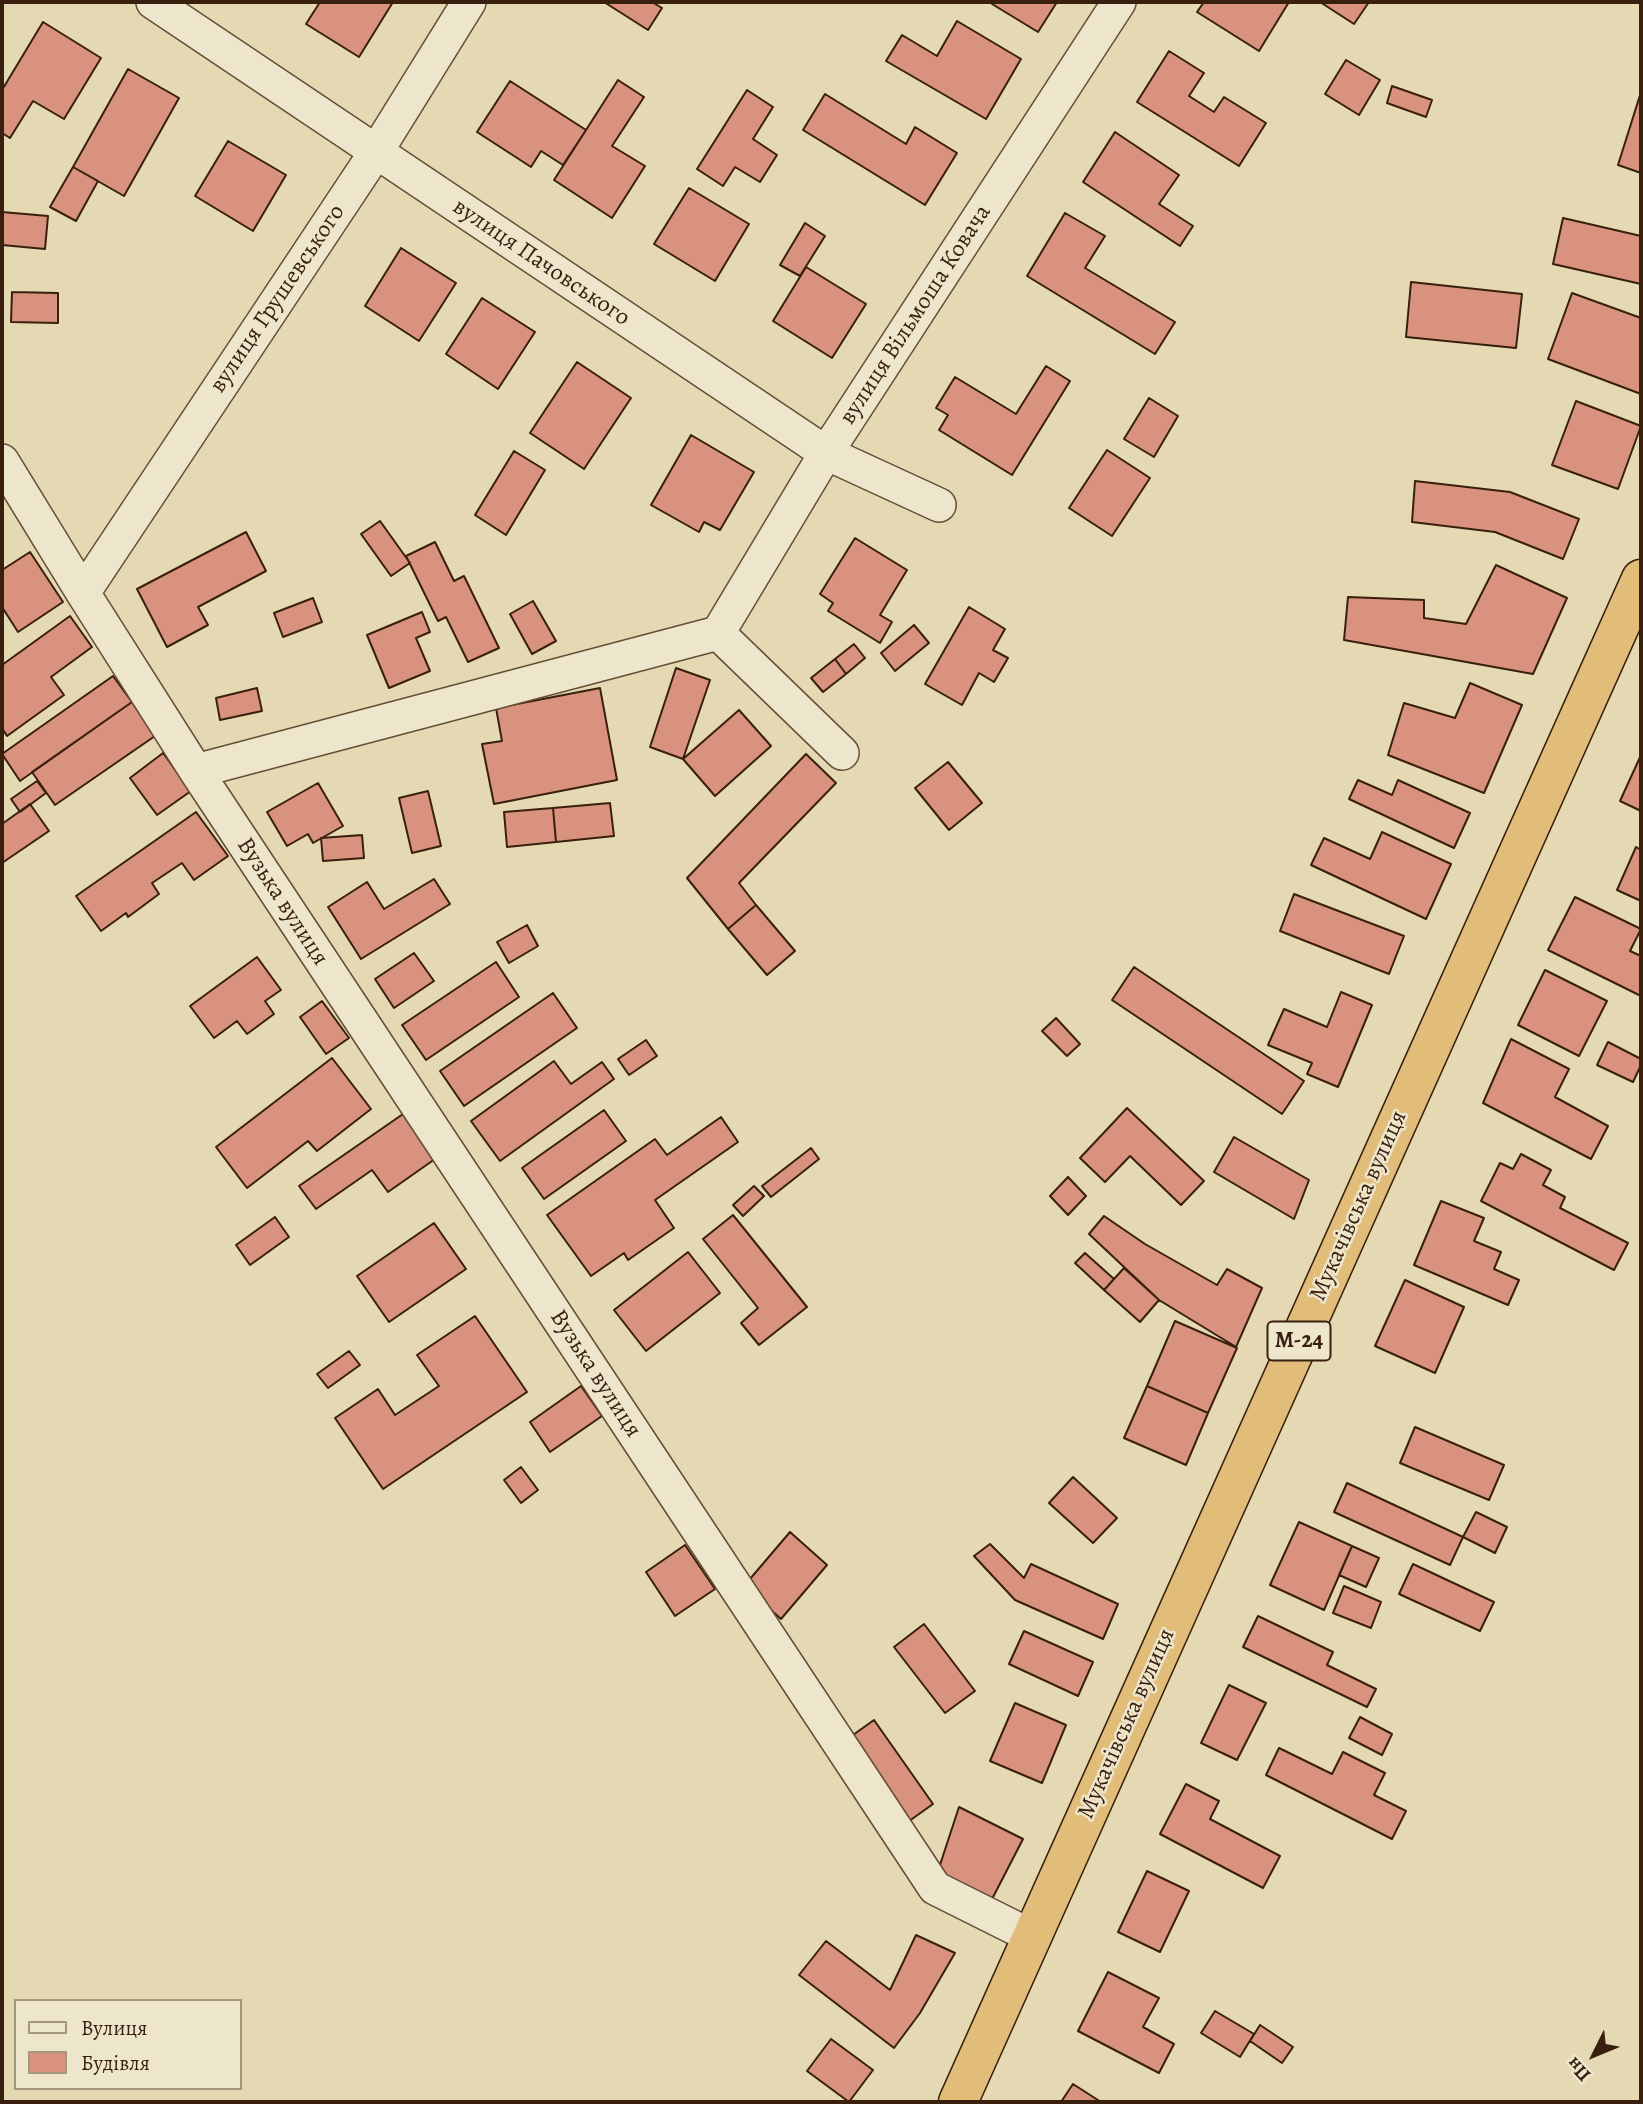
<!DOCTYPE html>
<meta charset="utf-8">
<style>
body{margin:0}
#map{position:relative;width:1643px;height:2104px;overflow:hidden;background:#e4d9b2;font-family:Alegreya,serif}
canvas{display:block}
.frame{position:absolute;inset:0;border:4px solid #391f0d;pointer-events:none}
.legend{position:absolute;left:14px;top:1999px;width:228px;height:91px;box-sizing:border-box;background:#ede6cd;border:2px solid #a59680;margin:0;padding:9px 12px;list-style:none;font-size:21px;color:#391f0d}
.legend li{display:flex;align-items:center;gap:14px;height:35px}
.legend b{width:35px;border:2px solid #a59680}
.north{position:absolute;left:1559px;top:2020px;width:70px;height:70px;-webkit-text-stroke:5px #ede6cd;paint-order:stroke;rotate:227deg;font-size:19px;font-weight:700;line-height:28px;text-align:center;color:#391f0d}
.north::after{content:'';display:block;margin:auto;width:24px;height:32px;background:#391f0d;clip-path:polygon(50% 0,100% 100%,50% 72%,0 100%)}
</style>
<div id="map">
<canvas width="1643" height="2104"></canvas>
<div class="frame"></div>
<ul class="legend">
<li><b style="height:9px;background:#ede6cd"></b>Вулиця</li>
<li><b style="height:19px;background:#d8927e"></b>Будівля</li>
</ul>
<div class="north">Пн</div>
</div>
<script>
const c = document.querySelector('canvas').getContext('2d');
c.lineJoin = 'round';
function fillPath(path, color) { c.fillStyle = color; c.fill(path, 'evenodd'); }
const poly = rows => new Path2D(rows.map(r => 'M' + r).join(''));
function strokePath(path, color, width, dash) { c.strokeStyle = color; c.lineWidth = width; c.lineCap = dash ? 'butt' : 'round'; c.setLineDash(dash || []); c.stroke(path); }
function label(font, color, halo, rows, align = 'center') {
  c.font = font + ' Alegreya,serif'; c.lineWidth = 5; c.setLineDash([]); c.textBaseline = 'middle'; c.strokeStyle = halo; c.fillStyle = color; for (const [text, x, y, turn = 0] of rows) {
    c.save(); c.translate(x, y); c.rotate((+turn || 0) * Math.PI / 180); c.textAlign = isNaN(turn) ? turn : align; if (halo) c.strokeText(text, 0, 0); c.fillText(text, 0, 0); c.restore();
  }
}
const building = poly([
 [320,2,393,2,359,57,306,24,320,2],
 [604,2,652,2,662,8,648,30,604,2],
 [993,2,1057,2,1038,32,992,4,993,2],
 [1204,2,1289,2,1259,51,1197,12,1204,2],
 [1320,2,1369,2,1354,24,1320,2],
 [957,21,1021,59,986,119,886,61,902,35,937,56,957,21],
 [43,22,101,58,64,119,33,101,10,138,2,133,2,90,43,22],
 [1169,51,1204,73,1189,96,1214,112,1224,97,1266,123,1239,166,1137,102,1169,51],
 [1346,60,1380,80,1359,115,1325,94,1346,60],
 [128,69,179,98,124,196,73,167,128,69],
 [618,80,644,97,612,146,645,166,612,218,554,180,618,80],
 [510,81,586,130,563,165,541,151,531,167,477,132,510,81],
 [1392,86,1432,100,1426,117,1387,103,1392,86],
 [747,90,773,107,753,139,777,155,760,182,735,167,723,186,697,169,747,90],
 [1641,92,1641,173,1618,165,1641,92],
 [825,94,906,144,915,127,957,153,925,205,803,130,825,94],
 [1115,132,1179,175,1159,204,1193,226,1180,246,1083,182,1115,132],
 [228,141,286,175,253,231,195,196,228,141],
 [73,167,98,181,76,221,50,207,73,167],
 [689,188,749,224,715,281,654,244,689,188],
 [2,212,48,216,45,249,2,245,2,212],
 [1065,213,1105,236,1085,268,1175,322,1155,354,1027,276,1065,213],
 [1563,218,1641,236,1641,284,1553,264,1563,218],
 [805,223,825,236,800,276,780,265,805,223],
 [401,248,456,283,419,341,365,306,401,248],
 [806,267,866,304,832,358,773,321,806,267],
 [1411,282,1522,294,1516,348,1406,337,1411,282],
 [12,292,58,293,58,323,11,322,12,292],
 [1572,293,1641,318,1641,394,1548,359,1572,293],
 [482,298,535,332,498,389,446,354,482,298],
 [577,362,631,398,584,469,530,433,577,362],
 [1046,366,1070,381,1012,475,939,430,948,415,936,408,955,377,1016,414,1046,366],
 [1149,398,1178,416,1154,457,1124,439,1149,398],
 [1576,401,1641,426,1618,489,1552,465,1576,401],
 [691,435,754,472,720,530,704,522,699,532,651,505,691,435],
 [1107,450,1150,478,1112,536,1069,508,1107,450],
 [514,451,545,470,506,535,475,515,514,451],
 [1415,481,1510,492,1579,519,1563,559,1495,532,1412,522,1415,481],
 [380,521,410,563,391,576,361,534,380,521],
 [246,532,266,571,198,607,208,625,167,647,137,589,246,532],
 [855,538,907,570,880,615,892,622,880,643,828,611,833,603,820,594,855,538],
 [435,542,454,581,464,576,499,648,468,662,446,617,438,621,406,556,435,542],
 [30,552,63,602,18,632,2,607,2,570,30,552],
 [1496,565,1567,598,1533,674,1344,640,1348,597,1424,600,1424,618,1466,624,1496,565],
 [313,598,322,622,283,637,274,613,313,598],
 [533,601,556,641,532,654,510,614,533,601],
 [969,607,1005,629,993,650,1008,658,994,682,979,673,962,705,925,684,969,607],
 [422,612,430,632,416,638,430,671,389,688,367,635,422,612],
 [70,616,92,647,51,677,64,695,7,736,2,728,2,665,70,616],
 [914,625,929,643,895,671,881,653,914,625],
 [854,644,865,658,846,674,835,659,854,644],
 [835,659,846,674,823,692,811,678,835,659],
 [676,668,710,680,683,759,650,747,676,668],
 [113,676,132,702,20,781,2,754,113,676],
 [1470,683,1522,705,1484,793,1388,755,1404,703,1455,718,1470,683],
 [257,688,262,711,220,720,216,698,257,688],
 [600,688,617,780,494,804,482,744,502,741,496,708,600,688],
 [132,702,155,736,55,805,32,772,132,702],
 [739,710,771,746,715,796,683,759,739,710],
 [163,753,191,791,157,815,130,778,163,753],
 [806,754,836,783,739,883,756,905,728,929,687,878,806,754],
 [1641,755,1641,811,1620,801,1641,755],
 [948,762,982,803,949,830,915,788,948,762],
 [1358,780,1392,795,1398,780,1470,813,1454,848,1349,799,1358,780],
 [37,781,46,793,20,812,11,799,37,781],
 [318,783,343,826,313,843,308,834,287,846,267,812,318,783],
 [428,791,441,846,412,853,399,798,428,791],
 [610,803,614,836,556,842,553,808,610,803],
 [30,804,49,831,2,863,2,824,30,804],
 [553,808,556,842,507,847,504,812,553,808],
 [196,812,228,856,194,880,182,863,152,883,159,894,128,917,126,913,101,931,76,896,196,812],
 [1382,832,1451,864,1426,919,1311,865,1324,838,1370,859,1382,832],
 [362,835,364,858,323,861,321,838,362,835],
 [1636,847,1641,850,1641,901,1617,890,1636,847],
 [434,879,450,904,361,959,328,907,367,882,384,909,434,879],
 [1294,894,1404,936,1389,974,1280,931,1294,894],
 [1575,897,1641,929,1630,951,1641,956,1641,996,1548,950,1575,897],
 [756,905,795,951,767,975,728,929,756,905],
 [527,925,538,946,509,963,497,942,527,925],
 [414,953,434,981,394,1008,375,979,414,953],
 [257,957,281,990,265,1001,274,1014,247,1034,237,1021,214,1038,190,1006,257,957],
 [496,962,519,997,426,1060,402,1025,496,962],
 [1134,967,1304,1081,1282,1114,1112,1000,1134,967],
 [1545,970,1607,1001,1579,1056,1518,1025,1545,970],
 [1341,992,1372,1005,1338,1087,1307,1074,1312,1063,1268,1045,1284,1009,1327,1027,1341,992],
 [553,993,577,1028,464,1106,440,1071,553,993],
 [322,1001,349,1038,326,1054,300,1017,322,1001],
 [1056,1018,1080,1044,1067,1056,1042,1031,1056,1018],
 [1511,1039,1569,1069,1555,1097,1608,1126,1591,1159,1483,1103,1511,1039],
 [646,1040,657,1056,629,1075,618,1059,646,1040],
 [1608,1042,1641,1059,1641,1065,1633,1082,1597,1065,1608,1042],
 [332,1058,371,1109,317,1151,308,1141,247,1188,216,1147,332,1058],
 [554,1061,571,1084,602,1062,614,1079,500,1161,471,1121,554,1061],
 [1127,1108,1204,1181,1181,1205,1130,1156,1105,1182,1080,1158,1127,1108],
 [604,1110,626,1141,544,1199,522,1168,604,1110],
 [403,1114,435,1159,388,1192,372,1170,316,1209,299,1186,403,1114],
 [721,1117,738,1142,655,1200,674,1228,628,1260,624,1253,591,1276,547,1215,655,1139,667,1155,721,1117],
 [1234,1137,1309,1180,1294,1219,1214,1172,1234,1137],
 [811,1148,819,1159,771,1197,762,1186,811,1148],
 [1521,1154,1551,1170,1543,1185,1565,1197,1560,1208,1628,1243,1614,1270,1481,1201,1500,1163,1513,1169,1521,1154],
 [1068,1177,1086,1196,1068,1215,1050,1196,1068,1177],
 [754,1186,764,1196,743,1216,733,1205,754,1186],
 [1441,1201,1484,1218,1474,1241,1501,1252,1494,1269,1519,1280,1508,1305,1414,1265,1441,1201],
 [733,1215,807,1307,759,1345,741,1323,758,1308,703,1239,733,1215],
 [1104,1216,1145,1244,1217,1285,1227,1269,1262,1288,1236,1347,1159,1300,1089,1234,1104,1216],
 [275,1217,289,1237,250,1265,236,1245,275,1217],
 [434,1223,466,1269,389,1322,357,1276,434,1223],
 [688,1252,720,1293,646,1351,614,1310,688,1252],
 [1085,1253,1114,1279,1104,1290,1075,1263,1085,1253],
 [1124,1268,1159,1300,1140,1322,1104,1290,1124,1268],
 [1405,1280,1464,1307,1435,1373,1375,1346,1405,1280],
 [475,1316,527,1392,383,1489,335,1418,378,1389,395,1415,439,1386,417,1355,475,1316],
 [1175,1321,1237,1348,1208,1413,1147,1386,1175,1321],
 [349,1351,360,1365,328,1388,317,1374,349,1351],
 [581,1386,602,1416,550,1452,530,1422,581,1386],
 [1147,1386,1208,1413,1186,1465,1124,1438,1147,1386],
 [1415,1427,1504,1465,1489,1500,1400,1463,1415,1427],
 [521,1467,538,1490,521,1503,504,1480,521,1467],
 [1073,1477,1117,1518,1093,1543,1049,1503,1073,1477],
 [1347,1483,1463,1537,1450,1565,1334,1512,1347,1483],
 [1476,1512,1507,1527,1495,1553,1463,1537,1476,1512],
 [1299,1522,1352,1546,1324,1610,1270,1585,1299,1522],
 [790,1532,827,1565,781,1619,744,1586,790,1532],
 [990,1544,1024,1578,1031,1564,1118,1604,1103,1639,1015,1600,974,1556,990,1544],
 [685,1545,715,1589,675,1616,646,1572,685,1545],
 [1352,1546,1379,1558,1366,1587,1339,1575,1352,1546],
 [1413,1564,1494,1602,1480,1631,1399,1594,1413,1564],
 [1344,1586,1381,1602,1371,1628,1333,1613,1344,1586],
 [1258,1616,1333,1652,1327,1665,1376,1689,1367,1707,1243,1647,1258,1616],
 [924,1624,975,1691,945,1713,894,1647,924,1624],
 [1024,1631,1093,1662,1078,1696,1009,1664,1024,1631],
 [1229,1685,1266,1703,1237,1760,1201,1743,1229,1685],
 [1015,1703,1066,1725,1042,1783,990,1761,1015,1703],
 [1360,1717,1392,1734,1382,1755,1349,1738,1360,1717],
 [874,1720,933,1804,905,1824,846,1740,874,1720],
 [1279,1748,1332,1774,1343,1752,1385,1773,1374,1795,1406,1811,1392,1839,1266,1775,1279,1748],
 [1186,1784,1219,1801,1210,1819,1280,1856,1263,1888,1160,1834,1186,1784],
 [959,1807,1023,1839,990,1903,937,1874,959,1807],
 [1147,1871,1189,1891,1160,1952,1118,1932,1147,1871],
 [916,1935,955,1953,920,2013,894,2048,799,1975,826,1941,890,1990,916,1935],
 [1108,1972,1159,1998,1143,2027,1174,2044,1159,2073,1078,2031,1108,1972],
 [1215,2011,1254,2034,1240,2057,1201,2033,1215,2011],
 [1260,2025,1293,2047,1282,2063,1250,2041,1260,2025],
 [831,2039,873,2070,849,2102,807,2071,831,2039],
 [1073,2084,1101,2102,1061,2102,1073,2084]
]);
fillPath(building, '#d8927e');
strokePath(building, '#391f0d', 2);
const minor = poly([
 [153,2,826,453,939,505],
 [2,461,83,593,196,771,935,1888,1031,1936],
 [83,593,376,152,469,2],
 [718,633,826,453,1119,2],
 [196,771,718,633,842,753]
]);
const trunk = poly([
 [958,2102,1641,579]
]);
strokePath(minor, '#644e36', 36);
strokePath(trunk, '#391f0d', 41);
strokePath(minor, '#ede6cd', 33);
strokePath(trunk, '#e2bc79', 38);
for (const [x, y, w] of [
 [1299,1341,63]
]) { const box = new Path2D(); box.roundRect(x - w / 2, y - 19.5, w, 39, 5); c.fillStyle = '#ede6cd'; c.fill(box); strokePath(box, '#391f0d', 2); }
label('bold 23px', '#391f0d', null, [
 ["М-24",1299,1341]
]);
label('24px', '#391f0d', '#ede6cd', [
 ["вулиця Пачовського",541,263,34],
 ["вулиця Грушевського",278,299,-56],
 ["вулиця Вільмоша Ковача",916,315,-57],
 ["Вузька вулиця",282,902,57],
 ["Мукачівська вулиця",1359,1206,-66],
 ["Вузька вулиця",595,1374,57],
 ["Мукачівська вулиця",1127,1724,-66]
]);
</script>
